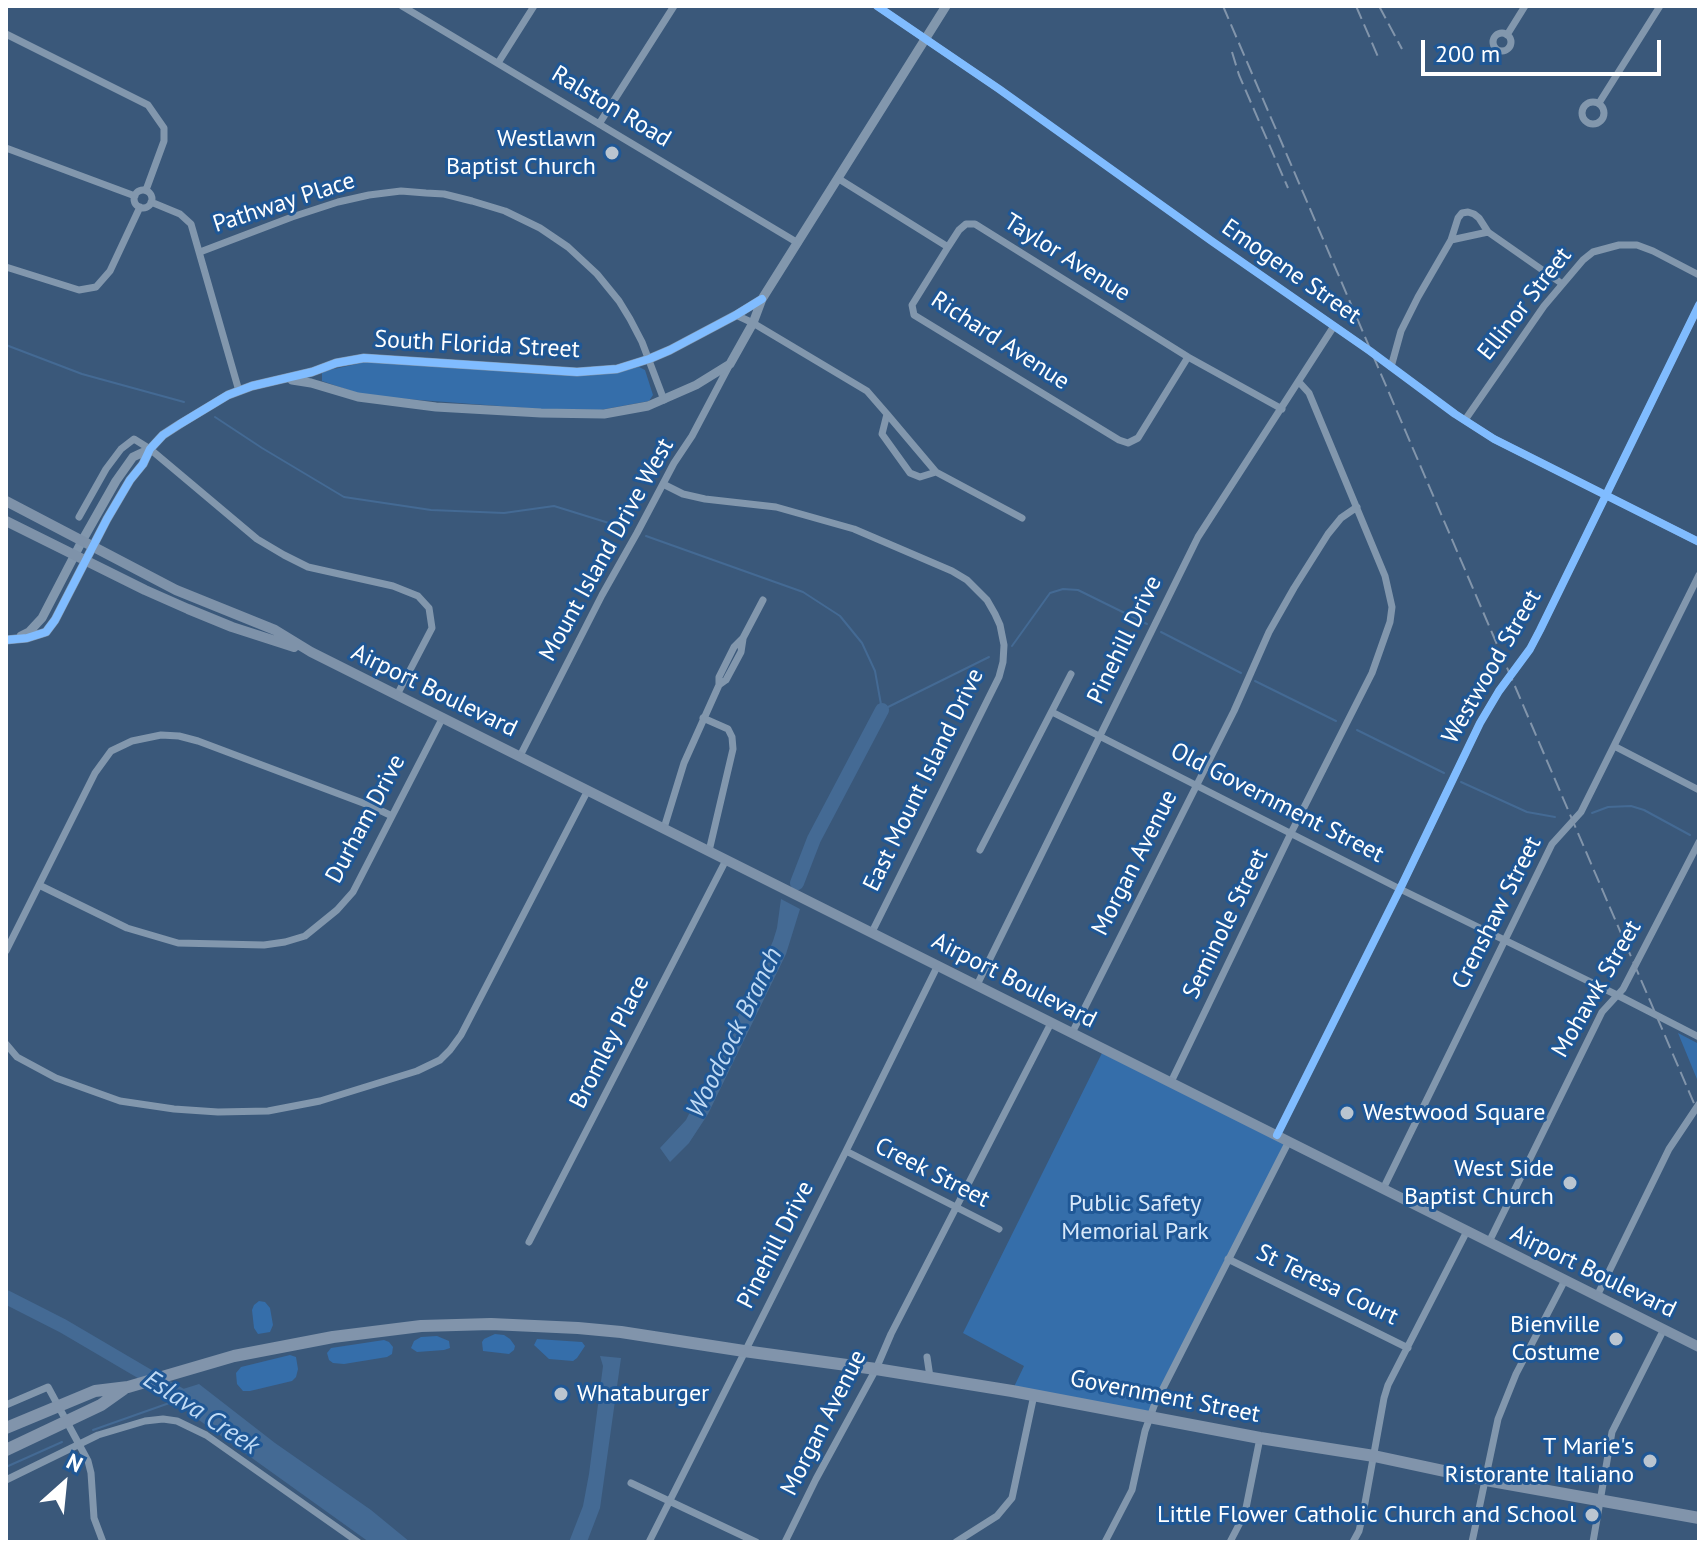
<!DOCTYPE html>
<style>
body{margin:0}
#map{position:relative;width:1705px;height:1548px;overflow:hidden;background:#3a587a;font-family:"PT Sans",sans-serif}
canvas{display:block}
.frame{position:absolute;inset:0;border:8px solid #fff;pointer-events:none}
.north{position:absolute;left:24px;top:1444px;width:80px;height:80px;-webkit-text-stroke:6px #1f5795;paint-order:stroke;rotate:27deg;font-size:22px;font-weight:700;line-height:32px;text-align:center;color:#fff}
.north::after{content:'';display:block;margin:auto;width:28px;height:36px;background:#fff;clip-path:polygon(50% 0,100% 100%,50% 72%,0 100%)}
.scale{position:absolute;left:1421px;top:40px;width:240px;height:36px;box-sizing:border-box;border:4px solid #fff;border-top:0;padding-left:10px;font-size:24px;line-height:28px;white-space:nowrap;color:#fff;-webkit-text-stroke:6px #1f5795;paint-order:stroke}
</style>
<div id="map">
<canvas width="1705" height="1548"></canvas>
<div class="frame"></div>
<div class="north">N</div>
<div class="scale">200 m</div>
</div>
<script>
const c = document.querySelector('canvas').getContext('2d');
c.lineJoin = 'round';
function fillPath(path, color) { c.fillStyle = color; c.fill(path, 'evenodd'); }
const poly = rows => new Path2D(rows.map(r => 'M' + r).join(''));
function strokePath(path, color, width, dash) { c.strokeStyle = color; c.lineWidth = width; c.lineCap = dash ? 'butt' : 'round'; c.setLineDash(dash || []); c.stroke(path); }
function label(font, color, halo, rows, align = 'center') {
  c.font = font + ' "PT Sans",sans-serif'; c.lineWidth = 6; c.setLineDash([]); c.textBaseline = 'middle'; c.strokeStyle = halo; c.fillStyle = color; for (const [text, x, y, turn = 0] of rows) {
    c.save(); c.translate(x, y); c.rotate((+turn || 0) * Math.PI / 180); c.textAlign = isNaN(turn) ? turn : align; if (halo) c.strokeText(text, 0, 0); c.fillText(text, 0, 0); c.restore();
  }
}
fillPath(poly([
 [370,361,581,376,612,373,639,367,645,370,653,395,649,401,600,410,539,409,366,396,322,381,322,373,325,371],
 [1678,1033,1699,1044,1699,1084],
 [1104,1049,1289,1141,1150,1417,1012,1391,1024,1366,963,1333],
 [259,1301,265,1302,270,1308,273,1325,270,1332,258,1334,254,1328,252,1310,254,1305],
 [495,1334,504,1335,510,1339,515,1346,514,1350,509,1354,483,1351,482,1342,484,1339],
 [437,1336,449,1341,450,1348,444,1350,417,1352,411,1348,414,1341,421,1337],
 [537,1339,582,1342,585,1346,577,1358,573,1361,549,1359,534,1345],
 [384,1340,389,1342,393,1347,392,1354,387,1357,344,1364,333,1363,329,1360,327,1353,331,1348],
 [290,1355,296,1357,298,1369,296,1377,292,1381,250,1391,243,1391,237,1384,236,1373,241,1367]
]), '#356eaa');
fillPath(poly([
 [781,899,800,909,786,954,708,1114,689,1143,670,1162,660,1148,686,1120,754,984,773,941,777,928],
 [600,1356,621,1358,600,1508,587,1542,569,1542,583,1506,589,1474,603,1366],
 [199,1384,275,1443,371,1510,410,1542,369,1542,164,1395]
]), '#446a94');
strokePath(poly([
 [6,345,82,374,184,402],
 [215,417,262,448,344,497,431,510,504,513,554,506,625,528],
 [646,536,803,592,840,616,862,643,875,671,882,710,989,657],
 [1161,632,1241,673],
 [1012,646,1050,593,1063,589,1078,590,1147,624],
 [1255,681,1336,721],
 [1357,730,1444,773],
 [1461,782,1527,812,1555,817],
 [1592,813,1608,807,1631,806,1644,810,1690,835],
 [93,1430,175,1401],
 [6,1467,62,1442]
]), '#446a94', 2);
strokePath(poly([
 [797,883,814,839,882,710],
 [6,1297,63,1326,189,1400]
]), '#446a94', 14);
strokePath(poly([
 [402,6,798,243],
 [877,6,999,89,1213,242,1370,351,1455,414,1494,439,1699,542],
 '1493 42a9 9 0 1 1 18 0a9 9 0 1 1-18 0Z',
 [6,34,148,105,164,128,164,141,146,190],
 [1507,35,1525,6],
 [498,63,534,6],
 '1582 113a11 11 0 1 1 22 0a11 11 0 1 1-22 0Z',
 [1599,103,1660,6],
 [599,124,674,6],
 [6,148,135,196],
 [839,179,948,247,959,230,966,224,975,224,1188,357,1282,409],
 '134 199a9 9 0 1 1 18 0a9 9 0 1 1-18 0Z',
 [151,202,180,214,191,224,239,391],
 [1451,240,1458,218,1462,213,1468,212,1474,214,1479,218,1488,232],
 [948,247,912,305,914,315,1119,440,1128,443,1138,438,1188,357],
 [200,252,292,217,338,202,369,195,401,191,426,193,444,194,472,201,505,211,540,228,568,247,597,274,619,301,630,319,642,342,664,400],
 [6,267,79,290,96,287,110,271,140,207],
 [736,315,753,323,867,391,887,414,882,434,910,473,920,477,936,472,1022,518],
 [1391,367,1401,331,1418,297,1451,240,1488,232,1561,283],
 [887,414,936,472],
 [1465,420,1544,306,1583,260,1593,252,1619,245,1637,245,1653,251,1699,275],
 [663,484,683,494,705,499,776,507,854,529,952,571,967,580,987,600,995,614,1000,625,1004,645,1003,662,999,677,872,932],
 [79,517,106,469,121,449,134,439,150,449,257,539,284,555,308,567,393,586,418,596,429,608,432,628,397,695],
 [719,685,726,680,741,652,743,639],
 [1052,712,1400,889,1617,995,1699,1037],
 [703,718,728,729,732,737,733,749,709,851],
 [1614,746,1699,790],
 [520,756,602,595,637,533,674,463,692,436,730,364],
 [664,828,684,763,719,685,719,677,734,647,743,638,763,600],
 [980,850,1071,674],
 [39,885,127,928,178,943,264,945,285,942,305,936,337,910,353,892,443,717],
 [6,951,95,773,111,751,132,741,161,735,179,736,198,741,371,806,392,816],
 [977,985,1198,537,1334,326],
 [1072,1033,1234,711,1269,632,1294,588,1328,534,1341,518,1357,507],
 [6,1044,17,1057,56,1078,120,1101,174,1109,218,1112,268,1111,320,1101,417,1071,440,1060,450,1050,461,1035,588,790],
 [1171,1082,1291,833,1372,673,1390,622,1392,607,1385,576,1309,393,1299,382],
 [1277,1135,1400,889,1480,723,1499,691,1530,649,1540,630,1699,305],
 [846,1151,999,1229],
 [1383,1189,1552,844,1581,812,1699,575],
 [529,1242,726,860],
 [1489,1242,1602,1012,1623,989,1699,842],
 [1228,1259,1408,1348],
 [1597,1296,1669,1149,1699,1104],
 [927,1357,930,1377],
 [6,1405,48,1387,88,1461,91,1473,94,1518,103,1542],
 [6,1480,98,1435,145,1421,163,1419,177,1421,206,1435,358,1542],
 [631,1483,756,1542],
 [649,1542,846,1151,938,965],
 [785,1542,816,1479,876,1369,891,1334,1051,1023],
 [956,1542,997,1516,1012,1498,1034,1395],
 [1105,1542,1132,1490,1145,1431,1154,1406,1289,1141],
 [1230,1542,1245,1513,1260,1438],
 [1353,1542,1359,1531,1363,1514,1384,1398,1388,1385,1467,1231],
 [1472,1542,1498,1419,1516,1374,1565,1280],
 [1593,1542,1612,1432,1664,1329]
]), '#8297ad', 7);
strokePath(poly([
 [292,380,311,383,358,397,436,407,541,413,604,414,648,406,696,385,730,364,753,323,762,299,946,6],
 [21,636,29,632,42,618,82,541,116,481,133,457,150,449],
 [6,640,27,638,46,632,55,620,107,519,130,480,143,464,150,449,163,435,180,424,228,395,252,386,312,372,336,363,364,358,577,372,617,369,649,359,670,350,736,315,762,299]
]), '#8297ad', 9);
strokePath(poly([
 [6,501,176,590,275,630,311,652,1699,1347],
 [6,521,145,590,188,609,232,627,294,647]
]), '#7e92a9', 10);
strokePath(poly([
 [6,1428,95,1391,128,1387,234,1356,333,1337,421,1326,491,1324,578,1328,621,1332,744,1351,876,1369,1012,1391,1260,1438,1374,1456,1486,1480,1699,1518],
 [6,1450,101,1405,125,1388]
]), '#8194ab', 12);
strokePath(poly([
 [1223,6,1699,1115],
 [1356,6,1379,59],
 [1379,6,1402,49],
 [1232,52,1239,75,1288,188]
]), '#8295ab', 2, [14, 6]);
strokePath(poly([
 [877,6,999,89,1213,242,1370,351,1455,414,1494,439,1699,542],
 [6,640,27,638,46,632,55,620,107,519,130,480,143,464,150,449,163,435,180,424,228,395,252,386,312,372,336,363,364,358,577,372,617,369,649,359,670,350,736,315,762,299],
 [1277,1135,1400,889,1480,723,1499,691,1530,649,1540,630,1699,305]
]), '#80bcff', 8);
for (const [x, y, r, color] of [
 [612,153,8,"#bac5d0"],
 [1347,1113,8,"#bac5d0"],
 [1570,1183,8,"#bac5d0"],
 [1616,1339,8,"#bac5d0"],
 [561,1394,8,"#bac5d0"],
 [1650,1461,8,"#bac5d0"],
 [1592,1515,8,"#bac5d0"]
]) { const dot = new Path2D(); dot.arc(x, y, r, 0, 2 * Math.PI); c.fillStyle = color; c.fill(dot); strokePath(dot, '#1f5795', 3); }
label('24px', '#fff', '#1f5795', [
 ["Ralston Road",611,107,31],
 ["Pathway Place",284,203,-18],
 ["Taylor Avenue",1067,258,32],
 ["Emogene Street",1291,272,35],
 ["Ellinor Street",1525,304,-52],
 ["Richard Avenue",1000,341,33],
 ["South Florida Street",477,345,3],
 ["Mount Island Drive West",607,550,-61],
 ["Pinehill Drive",1125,640,-64],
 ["Westwood Street",1492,667,-60],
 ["Airport Boulevard",434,691,26],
 ["East Mount Island Drive",924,780,-64],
 ["Old Government Street",1277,803,27],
 ["Durham Drive",366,819,-62],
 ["Morgan Avenue",1135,863,-63],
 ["Crenshaw Street",1497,913,-63],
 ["Seminole Street",1226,924,-64],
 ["Airport Boulevard",1014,981,27],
 ["Mohawk Street",1597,989,-60],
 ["Bromley Place",610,1042,-63],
 ["Creek Street",932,1173,27],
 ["Pinehill Drive",776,1245,-63],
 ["Airport Boulevard",1593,1272,26],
 ["St Teresa Court",1327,1285,26],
 ["Government Street",1165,1397,11],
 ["Morgan Avenue",824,1423,-63]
]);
label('24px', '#fff', '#1f5795', [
 ["Westlawn",596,139],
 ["Baptist Church",596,167],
 ["Westwood Square",1363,1113,"left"],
 ["West Side",1554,1169],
 ["Baptist Church",1554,1197],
 ["Bienville",1600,1325],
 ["Costume",1600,1353],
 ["Whataburger",577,1394,"left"],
 ["T Marie's",1634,1447],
 ["Ristorante Italiano",1634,1475],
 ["Little Flower Catholic Church and School",1576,1515]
], 'right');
label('24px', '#d9e9fa', '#1f5795', [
 ["Public Safety",1135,1204],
 ["Memorial Park",1135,1232]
]);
label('italic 26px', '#bfdaf5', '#1f5795', [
 ["Woodcock Branch",735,1033,-64],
 ["Eslava Creek",201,1413,33]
]);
</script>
